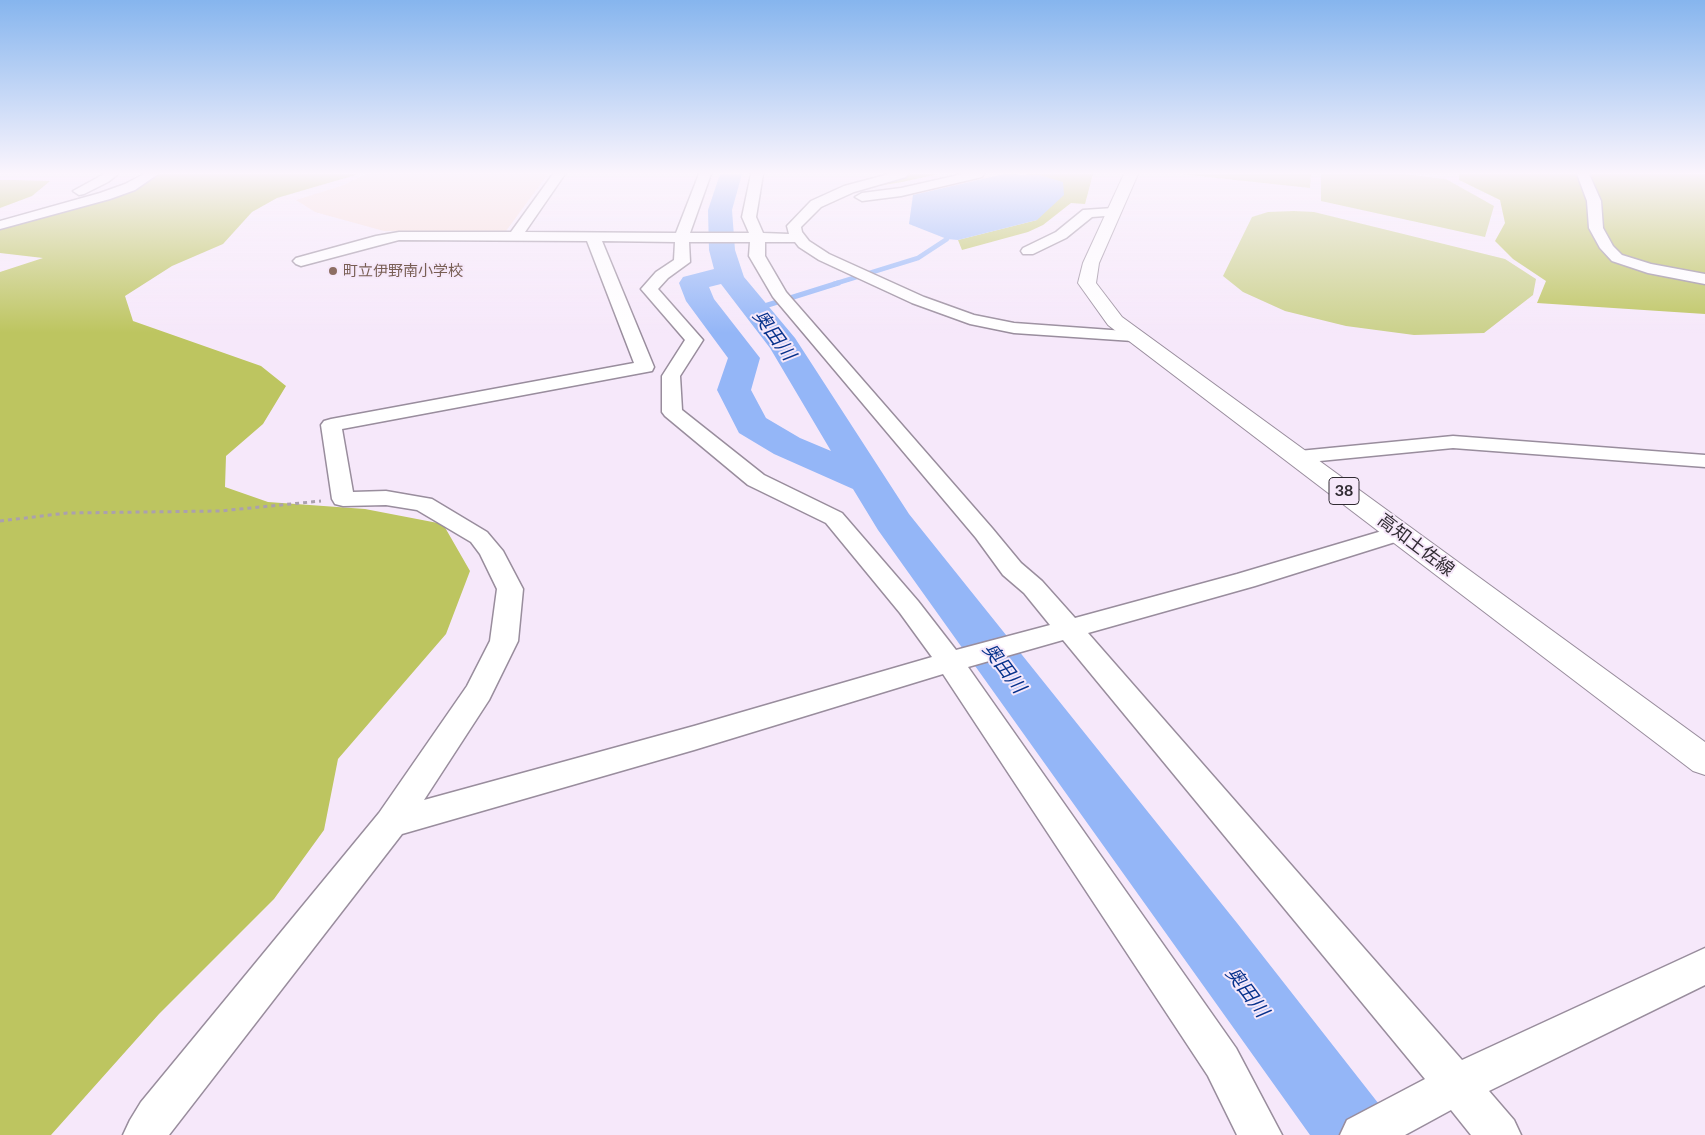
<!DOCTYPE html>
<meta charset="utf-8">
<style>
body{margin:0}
canvas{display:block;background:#f6e8fa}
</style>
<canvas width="1705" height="1135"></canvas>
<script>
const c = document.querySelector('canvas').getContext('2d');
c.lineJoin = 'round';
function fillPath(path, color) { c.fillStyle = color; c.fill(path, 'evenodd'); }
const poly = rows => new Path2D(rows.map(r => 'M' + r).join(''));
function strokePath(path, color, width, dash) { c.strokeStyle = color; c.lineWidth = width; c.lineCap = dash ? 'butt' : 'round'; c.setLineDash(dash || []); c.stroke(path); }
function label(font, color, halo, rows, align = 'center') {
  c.font = font + ' Lato,"Noto Sans JP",sans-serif'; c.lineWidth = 4; c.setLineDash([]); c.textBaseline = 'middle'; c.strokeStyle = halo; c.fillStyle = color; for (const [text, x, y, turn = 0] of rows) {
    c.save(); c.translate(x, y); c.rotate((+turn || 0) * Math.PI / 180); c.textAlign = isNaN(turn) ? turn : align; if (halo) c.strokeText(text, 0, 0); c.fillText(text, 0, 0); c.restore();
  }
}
fillPath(poly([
 [365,174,548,174,506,231,384,231,315,212,296,200,344,185]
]), '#f7ddd6');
fillPath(poly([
 [1180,174,1311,174,1310,188],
 [1321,174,1404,174,1446,179,1494,206,1485,237,1321,201],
 [1294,211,1314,212,1505,259,1536,279,1533,295,1484,333,1414,335,1346,326,1285,311,1243,292,1223,276,1252,217,1268,212]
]), '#cbd18b');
fillPath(poly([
 [145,174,359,174,277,198,252,212,223,244,172,266,125,296,133,321,261,366,286,386,263,424,226,456,225,487,268,502,365,509,443,524,470,571,446,634,338,759,324,830,274,899,159,1014,51,1135,0,1135,0,272,43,258,0,253,0,221,119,187],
 [905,174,939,174,902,182,836,193,865,183],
 [1004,174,1093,174,1085,204,1071,203,1043,225,1028,232,962,250,958,240,1037,220,1040,175],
 [1459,174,1705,174,1705,314,1537,303,1546,281,1513,259,1495,241,1505,223,1500,200,1459,180],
 [0,180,14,180,50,181,32,196,0,208]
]), '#bdc560');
fillPath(poly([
 [1004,174,1040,175,1063,182,1064,195,1037,220,958,240,947,239,909,224,913,195]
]), '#94b6f7');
strokePath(poly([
 [834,284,918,258,947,239]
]), '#94b6f7', 4.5);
strokePath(poly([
 [755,309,838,283]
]), '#94b6f7', 5.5);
fillPath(poly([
 [720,174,742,174,732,210,735,250,744,277,795,338,909,514,1237,923,1382,1108,1393,1135,1310,1135,878,530,853,489,774,454,739,433,717,390,728,358,686,301,679,283,683,277,714,269,709,250,708,210,720,174],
 [721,284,770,348,831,451,800,438,766,418,751,390,760,358,714,299,709,287,721,284]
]), '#94b6f7');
const minor = poly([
 [104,174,118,174,108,182,84,194,79,195,73,191,104,174],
 [144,174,158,174,135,190,110,199,0,229,0,221,100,193,125,184,144,174],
 [553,174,565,174,525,232,676,233,699,174,711,174,690,233,749,233,742,217,751,174,763,174,756,217,763,233,789,234,787,226,811,201,844,186,889,174,908,174,906,177,854,192,821,207,801,227,802,232,809,241,829,254,924,297,974,315,1014,323,1139,332,1142,336,1139,340,1133,341,1014,333,970,324,912,303,819,260,799,247,795,242,765,242,765,256,786,292,992,528,1021,563,1042,581,1075,618,1237,574,1392,528,1400,526,1408,528,1412,533,1408,538,1255,586,1088,633,1462,1060,1705,948,1705,985,1489,1091,1514,1120,1521,1135,1471,1135,1451,1110,1405,1135,1340,1135,1347,1120,1425,1079,1063,640,968,667,1236,1048,1282,1135,1237,1135,1208,1076,943,674,694,750,402,834,169,1135,123,1135,130,1120,141,1102,379,813,467,686,490,641,497,589,480,554,471,542,417,510,386,505,343,506,335,504,332,499,321,425,324,421,331,419,634,363,587,241,399,240,301,266,296,264,293,261,296,258,376,236,399,232,511,232,553,174],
 [602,241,675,242,674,260,656,272,641,289,685,340,662,376,662,412,665,416,748,485,826,523,900,613,932,657,694,726,424,800,489,700,518,641,523,589,503,551,487,532,432,499,386,491,353,492,342,429,652,371,654,367,602,241],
 [689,242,750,242,749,256,773,297,976,538,1003,575,1024,593,1050,625,956,650,918,601,842,513,764,475,682,410,680,376,703,340,658,289,668,278,690,262,689,242],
 [963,174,984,174,982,177,901,196,862,201,855,197,862,193,901,188,963,174],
 [1577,174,1589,174,1601,201,1603,228,1613,246,1622,255,1651,264,1705,274,1705,284,1648,273,1612,261,1600,248,1589,228,1587,201,1577,174],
 [1113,208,1118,209,1120,212,1118,215,1092,217,1066,238,1033,254,1023,254,1021,251,1023,248,1056,232,1083,210,1113,208],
 [1453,436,1705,455,1705,467,1453,448,1299,463,1291,462,1288,457,1291,452,1299,451,1453,436]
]);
const major = poly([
 [1124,174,1138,174,1099,263,1096,283,1122,317,1705,742,1705,775,1693,771,1108,325,1078,283,1083,263,1124,174]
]);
strokePath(minor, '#998d9d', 3);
strokePath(major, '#998d9d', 2);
strokePath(poly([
 [0,521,67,513,220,511,321,501]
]), '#aba0ae', 3, [4, 4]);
fillPath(minor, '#fff');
fillPath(major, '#fff');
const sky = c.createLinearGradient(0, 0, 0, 333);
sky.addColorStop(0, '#86b5ee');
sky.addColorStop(0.52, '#fbf5fd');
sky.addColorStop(1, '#fbf5fd00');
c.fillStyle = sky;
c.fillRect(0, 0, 1705, 333);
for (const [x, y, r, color] of [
 [333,271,5,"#8d6e63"]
]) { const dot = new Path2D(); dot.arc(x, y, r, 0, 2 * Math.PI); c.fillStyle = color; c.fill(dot); strokePath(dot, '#f6e8fa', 2); }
label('15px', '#785e54', '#f6e8fa', [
 ["町立伊野南小学校",343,271]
], 'left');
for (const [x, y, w] of [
 [1344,491,30]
]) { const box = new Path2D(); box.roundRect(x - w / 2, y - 13.5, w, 27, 4); c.fillStyle = '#f6e8fa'; c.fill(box); strokePath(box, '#302b32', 1); }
label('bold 16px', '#302b32', null, [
 ["38",1344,491]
]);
label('18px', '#302b32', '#f6e8fa', [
 ["高知土佐線",1416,545,37]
]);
label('italic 19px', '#07328c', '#f6e8fa', [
 ["奥田川",774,335,54],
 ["奥田川",1004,668,53],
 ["奥田川",1247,992,53]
]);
</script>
